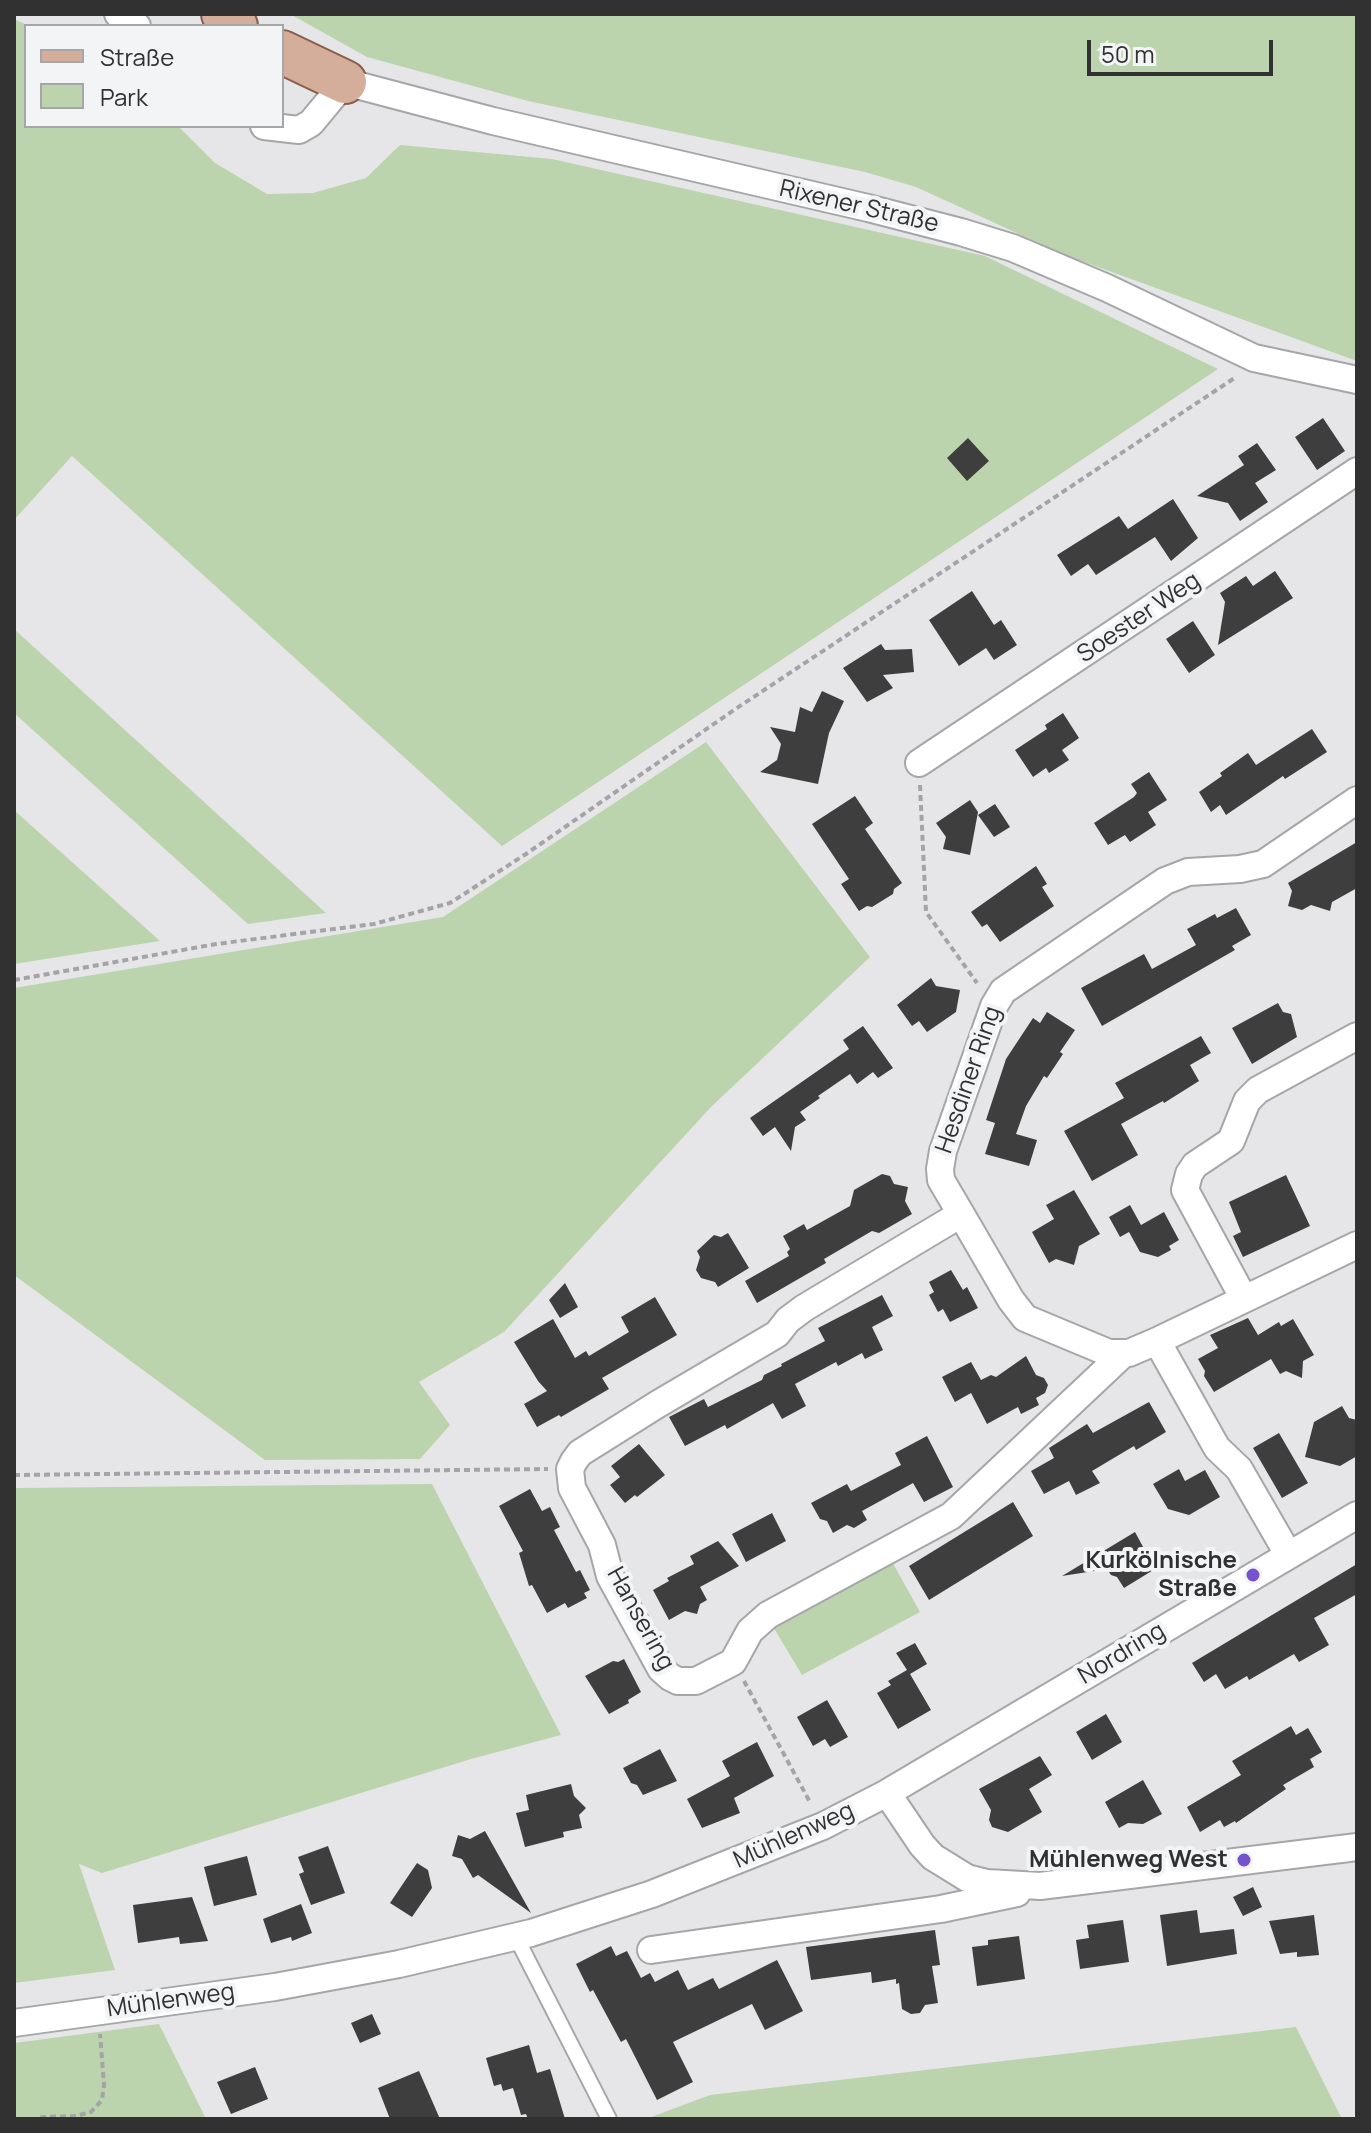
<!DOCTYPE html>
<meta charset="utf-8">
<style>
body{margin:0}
#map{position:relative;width:1371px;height:2133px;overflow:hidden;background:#e6e6e8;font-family:Manrope,sans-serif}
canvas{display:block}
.frame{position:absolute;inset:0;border:16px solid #313132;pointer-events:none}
.legend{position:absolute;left:24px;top:24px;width:260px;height:104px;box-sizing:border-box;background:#f3f4f6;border:2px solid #a5a6a8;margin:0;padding:10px 14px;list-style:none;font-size:24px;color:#313132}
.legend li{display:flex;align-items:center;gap:16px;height:40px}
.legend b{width:40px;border:2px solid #a5a6a8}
.scale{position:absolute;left:1087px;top:40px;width:186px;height:36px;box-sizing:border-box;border:4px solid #313132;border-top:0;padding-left:10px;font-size:24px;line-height:28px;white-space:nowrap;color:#313132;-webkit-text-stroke:6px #f3f4f6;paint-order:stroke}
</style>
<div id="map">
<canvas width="1371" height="2133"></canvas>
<div class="frame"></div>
<ul class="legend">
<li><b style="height:10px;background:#d5ad9b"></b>Straße</li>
<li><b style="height:22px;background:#bbd4ad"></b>Park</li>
</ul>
<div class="scale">50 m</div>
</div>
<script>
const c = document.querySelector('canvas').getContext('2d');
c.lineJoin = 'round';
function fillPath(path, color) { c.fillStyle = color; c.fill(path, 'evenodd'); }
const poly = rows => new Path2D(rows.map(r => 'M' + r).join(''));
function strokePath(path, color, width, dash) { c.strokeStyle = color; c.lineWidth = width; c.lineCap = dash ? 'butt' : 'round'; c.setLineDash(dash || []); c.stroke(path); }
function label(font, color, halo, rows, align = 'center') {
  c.font = font + ' Manrope,sans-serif'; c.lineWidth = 8; c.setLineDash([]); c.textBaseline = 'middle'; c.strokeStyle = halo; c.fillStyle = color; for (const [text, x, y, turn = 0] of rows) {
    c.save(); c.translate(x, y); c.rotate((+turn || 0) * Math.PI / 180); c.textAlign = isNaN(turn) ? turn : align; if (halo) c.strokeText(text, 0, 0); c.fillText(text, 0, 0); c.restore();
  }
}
fillPath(poly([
 [290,14,1357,14,1357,361,1065,255,916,187,865,172,528,101,367,57],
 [14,19,29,26,26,26,26,126,178,126,215,163,267,194,313,193,366,178,400,145,552,159,985,256,1218,369,502,846,72,456,14,520],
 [14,629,326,913,248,924,14,713],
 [706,742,870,957,711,1107,504,1332,419,1382,450,1425,420,1459,265,1460,14,1275,14,988,443,917],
 [14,810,160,941,14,964],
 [432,1484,561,1735,471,1759,102,1873,79,1864,115,1970,14,1983,14,1488],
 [890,1558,920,1612,802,1675,772,1625],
 [159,2024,206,2119,14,2119,14,2043],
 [1296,2027,1342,2119,646,2119,710,2095]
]), '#bbd4ad');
fillPath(poly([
 [1323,418,1345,451,1317,470,1295,437],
 [968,438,989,461,967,481,947,458],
 [1257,443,1276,470,1255,483,1268,502,1240,521,1228,503,1197,496,1244,465,1238,456],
 [1173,499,1198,538,1171,561,1155,537,1096,575,1088,564,1071,576,1057,555,1119,516,1128,529],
 [1275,571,1293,598,1218,645,1225,602,1220,593,1246,576,1253,586],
 [972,591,994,625,1001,620,1017,645,994,660,986,648,959,666,929,620],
 [1193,621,1215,655,1189,673,1166,639],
 [881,644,885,650,912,649,914,672,883,675,893,688,867,702,843,668],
 [822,691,844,701,829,733,818,784,760,772,777,760,781,744,770,727,795,732,800,707,812,712],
 [1063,713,1079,738,1062,750,1069,760,1049,773,1046,768,1033,777,1015,750,1047,729,1045,725],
 [1312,729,1327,752,1285,779,1283,776,1226,815,1220,805,1211,812,1199,792,1222,776,1220,773,1248,753,1256,765],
 [1149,772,1167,800,1148,812,1156,825,1130,842,1125,835,1108,845,1094,823,1134,797,1137,793,1131,784],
 [855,796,873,823,865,829,902,883,894,889,893,894,872,907,867,906,859,911,841,884,849,879,812,824],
 [970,800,978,812,970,855,943,849,946,837,936,823],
 [995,804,1010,827,994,837,978,815],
 [1357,842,1357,888,1332,902,1330,911,1311,905,1302,910,1288,906,1292,891,1288,883],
 [1036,866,1047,884,1042,887,1054,906,1000,942,987,924,982,927,971,912],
 [1236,908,1251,935,1232,946,1235,950,1102,1026,1081,988,1144,954,1152,969,1196,945,1187,929,1215,914,1217,918],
 [931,978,936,986,960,990,956,1012,927,1032,919,1021,912,1026,897,1005],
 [1278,1003,1283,1012,1291,1014,1297,1037,1252,1064,1232,1028],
 [1047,1012,1075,1030,1060,1052,1063,1054,1047,1078,1044,1076,1026,1106,1016,1134,1037,1140,1029,1166,985,1154,995,1123,986,1120,1006,1059,1033,1018,1040,1023],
 [863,1026,893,1068,878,1078,873,1072,857,1084,850,1074,818,1096,820,1098,800,1112,806,1120,795,1127,791,1151,775,1127,763,1136,750,1118,849,1049,843,1040],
 [1201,1036,1211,1053,1190,1065,1199,1081,1164,1103,1163,1101,1121,1124,1138,1155,1092,1181,1064,1131,1124,1098,1115,1083],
 [882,1174,890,1176,894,1184,908,1187,905,1201,912,1214,879,1233,872,1231,824,1259,826,1263,757,1303,745,1281,789,1256,787,1252,790,1249,783,1236,804,1224,807,1230,850,1206,854,1190],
 [1286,1175,1310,1226,1243,1257,1233,1236,1241,1232,1229,1202],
 [1074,1190,1100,1234,1079,1246,1074,1265,1056,1259,1049,1263,1032,1232,1054,1219,1046,1205],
 [1130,1205,1141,1225,1164,1212,1179,1240,1169,1246,1171,1250,1158,1257,1140,1252,1129,1232,1120,1237,1109,1217],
 [728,1233,749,1268,718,1287,715,1282,701,1278,696,1270,700,1257,697,1251,714,1235,721,1237],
 [951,1270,963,1290,967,1287,978,1308,950,1322,943,1309,938,1312,929,1295,934,1292,929,1282],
 [565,1283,578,1307,560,1318,549,1300],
 [882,1295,893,1316,872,1327,883,1350,865,1359,862,1353,838,1366,836,1362,795,1384,806,1406,782,1419,773,1403,727,1429,725,1425,685,1446,669,1417,704,1399,708,1407,762,1380,764,1375,782,1366,781,1364,825,1341,818,1328],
 [655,1297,677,1335,602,1378,609,1389,561,1417,559,1415,537,1427,524,1404,547,1391,538,1381,514,1342,553,1319,575,1358,586,1351,589,1356,629,1332,621,1317],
 [1248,1318,1258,1335,1279,1322,1281,1326,1293,1319,1314,1355,1303,1361,1302,1378,1286,1371,1280,1374,1271,1359,1214,1392,1204,1376,1205,1371,1198,1359,1218,1348,1210,1335],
 [1026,1356,1036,1375,1044,1378,1048,1385,1045,1393,1036,1398,1039,1405,1021,1414,1018,1407,987,1424,971,1393,955,1402,942,1377,971,1362,981,1380,991,1375,996,1377],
 [1149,1402,1166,1432,1136,1450,1134,1446,1092,1471,1100,1483,1076,1495,1069,1481,1044,1494,1031,1471,1054,1458,1049,1448,1087,1424,1093,1433],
 [1342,1406,1349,1418,1357,1420,1357,1456,1340,1466,1305,1457,1314,1422],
 [1279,1433,1308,1483,1282,1498,1253,1448],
 [927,1436,953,1487,924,1502,913,1483,862,1511,867,1520,854,1528,847,1525,833,1533,827,1521,820,1519,811,1503,847,1484,851,1491,901,1465,895,1453],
 [639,1444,665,1475,637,1497,635,1495,625,1503,610,1485,620,1477,611,1466],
 [1179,1469,1185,1481,1205,1470,1220,1497,1189,1515,1168,1509,1153,1484],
 [530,1489,542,1511,550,1507,560,1527,554,1530,576,1572,580,1570,590,1590,584,1593,587,1598,568,1608,565,1603,547,1613,532,1585,529,1586,519,1553,523,1551,499,1506],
 [1013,1502,1033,1536,929,1600,909,1566],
 [772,1513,786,1541,746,1562,732,1534],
 [1135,1532,1155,1569,1124,1588,1117,1577,1111,1575,1107,1569,1062,1576],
 [718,1541,739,1566,700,1587,707,1600,700,1604,697,1614,685,1611,669,1620,653,1590,669,1581,667,1578,694,1564,690,1556],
 [1357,1564,1357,1594,1314,1618,1329,1645,1299,1662,1294,1654,1249,1680,1247,1676,1225,1689,1216,1674,1204,1682,1192,1663],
 [915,1643,927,1664,910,1674,931,1710,898,1729,877,1693,891,1685,888,1681,907,1670,896,1653],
 [624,1659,641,1692,628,1700,629,1703,609,1714,585,1676,613,1661,618,1662],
 [827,1700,848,1737,830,1747,825,1739,813,1746,797,1717],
 [1106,1714,1122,1742,1092,1760,1076,1732],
 [1291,1726,1296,1735,1308,1728,1322,1752,1310,1759,1314,1767,1283,1785,1286,1789,1236,1823,1235,1821,1224,1827,1220,1820,1200,1832,1187,1807,1241,1775,1232,1761],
 [757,1742,774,1776,734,1798,740,1813,702,1828,687,1799,730,1776,722,1761],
 [660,1749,677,1781,643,1795,637,1785,631,1783,623,1768],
 [1040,1756,1052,1775,1029,1789,1042,1812,1008,1832,992,1827,989,1820,991,1810,979,1789],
 [1143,1780,1162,1814,1143,1824,1128,1823,1119,1828,1105,1802],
 [571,1784,574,1796,586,1808,579,1815,582,1828,563,1832,564,1837,525,1847,516,1813,529,1810,526,1795],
 [485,1831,531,1913,478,1875,473,1878,462,1859,452,1856,458,1835,470,1839],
 [328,1846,345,1893,311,1905,299,1874,304,1872,298,1857],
 [247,1856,257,1895,214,1906,204,1867],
 [417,1863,428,1870,432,1888,412,1917,390,1903],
 [1253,1887,1262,1907,1243,1916,1233,1897],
 [192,1897,208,1941,180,1944,179,1937,138,1943,133,1905],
 [301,1904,312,1933,292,1941,291,1937,271,1943,263,1919],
 [1197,1910,1200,1933,1234,1929,1237,1954,1167,1966,1160,1915],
 [1314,1915,1319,1955,1297,1957,1297,1952,1280,1954,1269,1921],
 [1123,1920,1129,1962,1080,1969,1076,1940,1089,1938,1087,1925],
 [935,1930,940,1965,932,1966,938,2003,925,2005,920,2013,911,2014,902,2009,899,1983,896,1984,896,1979,872,1983,871,1972,811,1980,806,1947],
 [1019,1936,1025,1979,977,1986,972,1947,988,1945,988,1940],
 [611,1946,616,1956,627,1951,641,1978,650,1973,655,1982,678,1970,688,1990,713,1978,719,1989,777,1960,803,2011,765,2030,752,2004,673,2042,693,2082,657,2100,626,2039,621,2042,593,1990,590,1992,576,1964],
 [372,2014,381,2034,360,2043,351,2023],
 [529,2045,537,2073,550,2069,565,2119,528,2119,526,2114,521,2115,513,2088,503,2091,501,2084,494,2086,486,2058],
 [255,2067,268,2099,231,2114,217,2082],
 [419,2071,440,2119,390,2119,378,2088]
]), '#3f3e3f');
const service = poly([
 [516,1937,609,2119]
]);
const minor = poly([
 [118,14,137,26],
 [264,126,299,130,311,123,345,82,493,121,868,208,961,232,1013,248,1107,288,1254,358,1357,380],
 [919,763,1357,471],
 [1357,800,1263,864,1240,869,1188,872,1165,881,1003,991,994,1006,943,1151,940,1169,941,1180,961,1214,1011,1300,1025,1318,1109,1353,1129,1353,1157,1341,1357,1245],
 [961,1214,804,1308,788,1320,777,1334,658,1404,580,1453,574,1461,570,1469,572,1488,602,1545,610,1576,661,1669,670,1677,678,1681,696,1681,733,1662,750,1631,768,1615,951,1516,1122,1355],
 [1244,1299,1185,1190,1189,1174,1195,1165,1231,1141,1247,1101,1258,1090,1357,1036],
 [1157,1341,1217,1448,1239,1469,1288,1554],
 [887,1793,922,1845,933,1857,967,1878,987,1883,1040,1886,1357,1847],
 [651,1950,941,1909,1017,1893],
 [14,2023,275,1987,399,1964,531,1933,652,1894,823,1826,887,1793,1357,1515]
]);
const primary = poly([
 [223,14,236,26],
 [282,52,345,82]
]);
strokePath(service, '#a5a6a8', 18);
strokePath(minor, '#a5a6a8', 30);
strokePath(primary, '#895e4b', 46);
strokePath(poly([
 [920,785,926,912,977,983],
 [14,980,216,944,374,924,450,903,526,854,734,710,1236,377],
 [14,1475,548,1469],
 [744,1681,811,1804],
 [42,2119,42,2117,76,2116,91,2112,102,2100,104,2085,100,2034]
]), '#a4a4a6', 4, [6, 4]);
strokePath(service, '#fff', 14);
strokePath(minor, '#fff', 26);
strokePath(primary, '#d5ad9b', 42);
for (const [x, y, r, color] of [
 [1253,1575,8,"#7453cd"],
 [1244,1860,8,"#7453cd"]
]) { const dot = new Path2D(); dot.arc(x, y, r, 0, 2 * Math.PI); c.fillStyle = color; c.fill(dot); strokePath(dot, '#f3f4f6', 3); }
label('24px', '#313132', '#f3f4f6', [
 ["Rixener Straße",859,207,13],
 ["Soester Weg",1139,618,-34],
 ["Hesdiner Ring",969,1080,-71],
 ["Hansering",640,1619,61],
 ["Nordring",1122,1654,-31],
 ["Mühlenweg",794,1836,-24],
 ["Mühlenweg",171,2001,-8]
]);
label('bold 24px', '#313132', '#f3f4f6', [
 ["Kurkölnische",1237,1561],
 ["Straße",1237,1589],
 ["Mühlenweg West",1228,1860]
], 'right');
</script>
